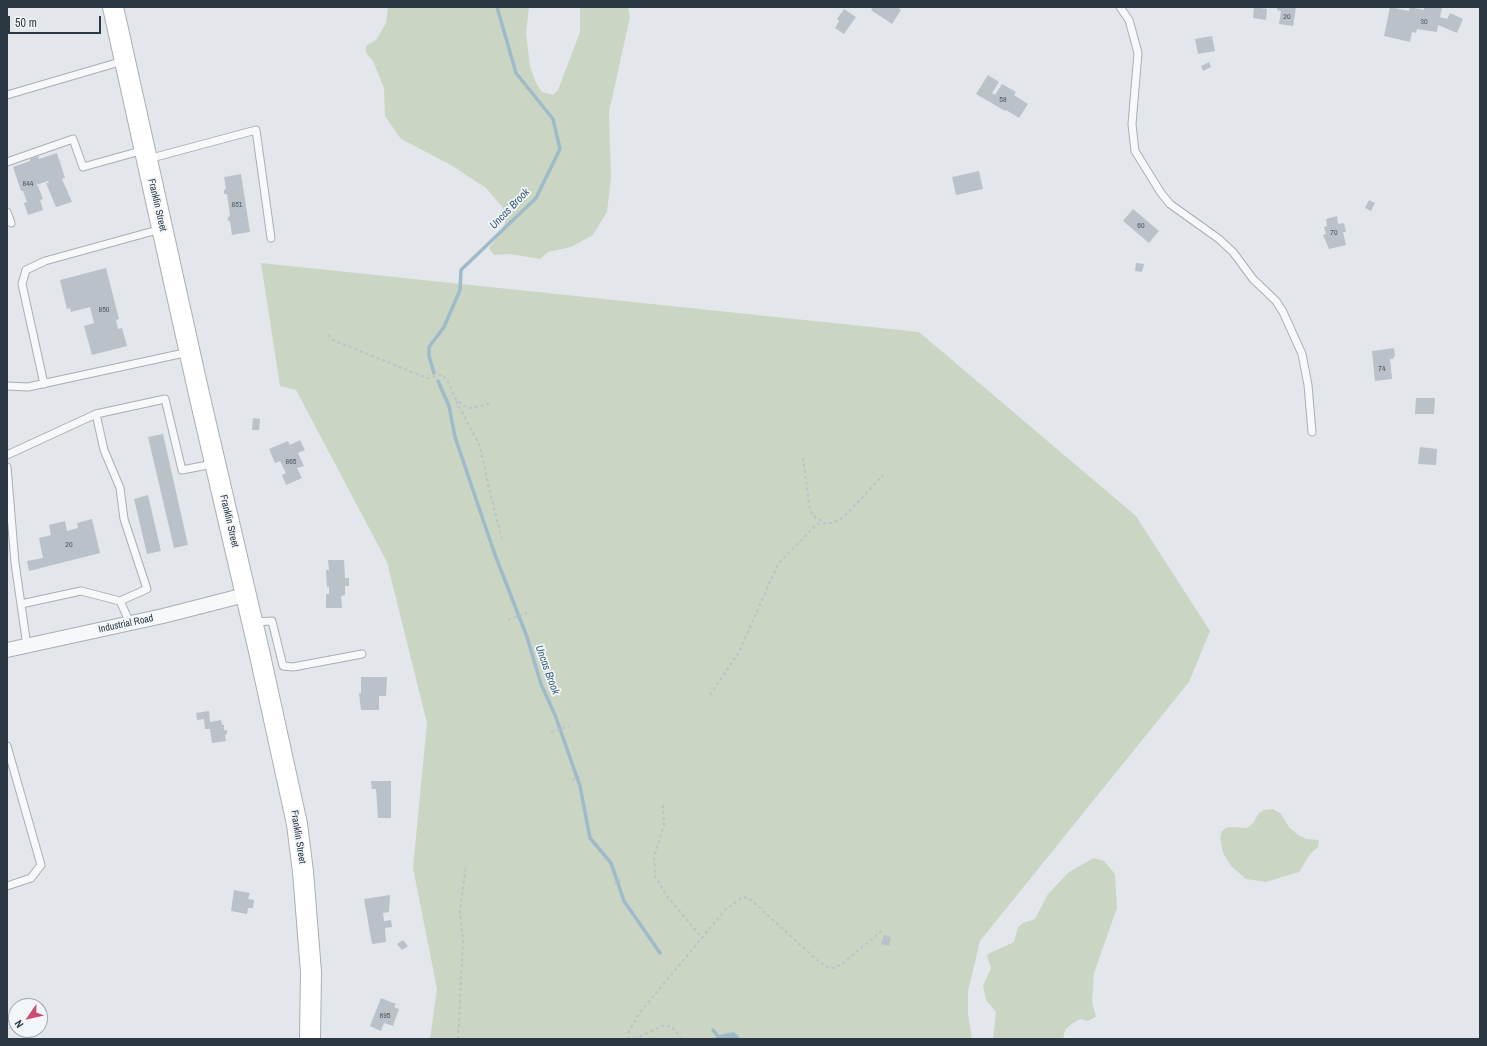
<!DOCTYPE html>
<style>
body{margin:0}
#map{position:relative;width:1487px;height:1046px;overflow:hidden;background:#e3e7eb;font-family:"Archivo Narrow",sans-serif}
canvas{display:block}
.frame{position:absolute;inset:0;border:8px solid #2b3743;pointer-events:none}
.north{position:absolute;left:8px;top:998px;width:40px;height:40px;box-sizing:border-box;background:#f3f6f8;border:1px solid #a3aab0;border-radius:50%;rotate:236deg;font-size:11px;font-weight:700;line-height:16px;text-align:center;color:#2b3743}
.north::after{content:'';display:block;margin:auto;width:14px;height:18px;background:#cd4b73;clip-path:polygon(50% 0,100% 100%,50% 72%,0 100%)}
.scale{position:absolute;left:8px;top:16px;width:93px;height:18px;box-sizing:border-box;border:2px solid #2b3743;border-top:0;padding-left:5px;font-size:12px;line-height:14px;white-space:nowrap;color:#2b3743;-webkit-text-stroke:3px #f3f6f8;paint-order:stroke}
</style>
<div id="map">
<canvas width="1487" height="1046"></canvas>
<div class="frame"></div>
<div class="north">N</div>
<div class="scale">50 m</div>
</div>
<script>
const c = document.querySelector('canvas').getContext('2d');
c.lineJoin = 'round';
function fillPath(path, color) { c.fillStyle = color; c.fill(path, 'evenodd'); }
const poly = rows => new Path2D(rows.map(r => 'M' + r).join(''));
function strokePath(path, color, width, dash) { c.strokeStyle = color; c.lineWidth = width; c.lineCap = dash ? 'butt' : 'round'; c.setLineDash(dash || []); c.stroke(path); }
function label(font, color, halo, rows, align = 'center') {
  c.font = font + ' "Archivo Narrow",sans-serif'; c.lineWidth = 3.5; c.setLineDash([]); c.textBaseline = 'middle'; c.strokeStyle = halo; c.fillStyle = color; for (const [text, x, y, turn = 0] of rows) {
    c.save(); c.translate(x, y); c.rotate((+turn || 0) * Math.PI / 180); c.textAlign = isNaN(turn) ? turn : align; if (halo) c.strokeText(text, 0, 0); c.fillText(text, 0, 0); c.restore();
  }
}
fillPath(poly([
 [388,7,529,7,526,33,530,66,536,83,542,92,553,95,558,90,580,32,580,7,628,7,630,17,609,112,611,178,607,212,593,235,571,247,548,252,540,259,510,254,494,255,489,248,499,235,505,223,503,208,486,188,451,165,401,139,385,116,384,88,373,61,366,53,366,46,376,40,386,23],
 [261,263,919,332,1136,516,1210,631,1189,682,980,941,968,991,968,1014,972,1039,430,1039,437,989,413,868,427,723,387,562,296,390,280,386],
 [1273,809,1281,814,1289,827,1298,835,1307,839,1319,840,1318,847,1310,854,1299,872,1266,882,1246,879,1231,866,1223,853,1220,838,1222,831,1228,827,1247,828,1254,822,1258,814,1264,810],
 [1094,858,1104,861,1115,874,1117,908,1094,973,1092,1002,1096,1017,1088,1021,1080,1019,1070,1025,1065,1030,1063,1039,993,1039,996,1012,986,1000,983,986,991,968,987,956,988,954,1014,942,1018,927,1023,923,1035,919,1048,894,1069,872]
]), '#cbd5c4');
fillPath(poly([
 [734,1032,741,1039,714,1039,719,1035]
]), '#9fbbca');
strokePath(poly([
 [434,373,429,356,429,347,444,327,460,290,461,270,536,198,560,149,553,119,516,73,497,7],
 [438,381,449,406,455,437,494,552,527,637,541,684,555,715,580,786,590,838,611,863,624,901,660,953],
 [713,1030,720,1039]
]), '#9fbbca', 3.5);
fillPath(poly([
 [873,7,897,7,901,10,892,24,871,10],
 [1254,7,1267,9,1266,20,1253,18],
 [1277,7,1296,7,1293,26,1279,24,1281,11,1277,10],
 [1390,7,1409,11,1410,7,1424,10,1424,7,1435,7,1442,8,1440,17,1447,19,1450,13,1463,19,1457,33,1438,25,1437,32,1417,29,1416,33,1412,32,1410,42,1384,36],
 [844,9,856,17,844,34,835,28,839,21,837,19],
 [1212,36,1215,51,1198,54,1195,39],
 [1209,62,1211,67,1203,71,1201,66],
 [988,75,999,82,992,93,995,95,1002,84,1016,92,1014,95,1028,104,1019,118,1006,110,1005,111,976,94],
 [57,153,65,178,62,179,72,202,56,207,46,183,49,183,48,181,36,185,38,186,43,199,40,200,43,210,28,215,24,203,27,202,23,191,21,191,13,167,30,161,30,159,38,156,39,159],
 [979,171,983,189,956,195,952,177],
 [241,174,250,232,232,235,230,221,228,221,228,217,230,216,227,194,224,194,224,190,226,189,224,177],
 [1369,200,1375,203,1371,211,1365,208],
 [1133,209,1159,231,1149,243,1123,221],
 [1337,216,1338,224,1344,223,1346,232,1343,232,1346,245,1329,249,1323,235,1326,234,1324,227,1327,226,1326,219],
 [1136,263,1144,264,1142,272,1135,271],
 [106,268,119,319,116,320,118,329,122,328,127,346,92,355,84,326,94,323,90,307,71,312,70,308,67,309,60,280],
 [1394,348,1395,355,1393,359,1390,359,1392,379,1375,381,1372,351],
 [1416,398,1435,398,1434,414,1415,414],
 [253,418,260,419,259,430,252,430],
 [163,434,188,545,174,548,148,437],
 [300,440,305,450,298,453,304,466,297,468,302,478,286,485,282,475,286,473,280,461,275,463,269,449,288,441,290,445],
 [1420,447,1437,449,1436,465,1418,464],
 [148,495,161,551,147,554,134,499],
 [92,519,100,553,29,571,27,561,43,558,39,538,51,535,49,525,65,521,67,531,78,528,77,523],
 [328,560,344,560,345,578,349,578,349,586,345,586,345,595,341,596,342,608,326,608,326,594,329,594,329,587,327,587,326,570,329,570],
 [361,677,387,677,386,696,379,696,379,710,361,710,359,693,361,693],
 [209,711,210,722,221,720,222,725,224,725,224,730,227,730,227,734,225,735,226,741,212,743,210,729,205,729,204,719,197,720,196,713],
 [371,781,391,781,391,818,378,818,376,789,372,789],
 [234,890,250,893,248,899,254,900,253,908,248,908,247,914,231,911],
 [390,895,389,912,383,913,384,921,391,920,392,927,385,928,386,942,372,944,364,899],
 [884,935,891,937,889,946,881,944],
 [403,940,408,946,402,950,397,944],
 [381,998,396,1004,394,1007,399,1009,393,1026,384,1023,381,1031,370,1026]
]), '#bac1c8');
const lane = poly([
 [1120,7,1129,20,1138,53,1132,124,1135,151,1161,193,1170,204,1219,239,1233,252,1253,279,1276,301,1283,312,1302,354,1308,385,1312,432],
 [7,95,123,61],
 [148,159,256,130,271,238],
 [7,162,73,139,83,167,144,150],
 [7,212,11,223],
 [44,384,22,284,26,270,45,261,161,229],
 [7,386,28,387,189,352],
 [96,414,104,450,120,488,124,519,147,589,120,601],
 [7,455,96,414,165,399,182,470,213,464],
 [7,467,15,563,27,646],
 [21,604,81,591,120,601,130,623],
 [254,622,272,621,283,666,293,667,362,654],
 [7,746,41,865,31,878,7,886]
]);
const street = poly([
 [7,650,163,616,245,595]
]);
const secondary = poly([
 [113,7,199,394,259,651,297,824,303,872,311,972,310,1039]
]);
strokePath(lane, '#a8afb5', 9);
strokePath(street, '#a8afb5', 16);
strokePath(secondary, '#a8afb5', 22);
strokePath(poly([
 [328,335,333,340,427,378,443,375,448,382,456,399,464,406,471,408,489,404],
 [456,401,480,446,489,489,502,539],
 [803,458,810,511,816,518,824,522],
 [508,620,527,613],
 [710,695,739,652,778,564,817,524,832,523,844,517,883,475],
 [551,732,570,726],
 [573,780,580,776],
 [663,805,664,825,654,856,655,876,666,895,702,938],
 [614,884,621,880],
 [458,1039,463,941,460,912,466,865],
 [628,1039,629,1031,641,1011,726,909,743,897,749,898,819,962,829,968,834,968,843,963,884,929],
 [634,1039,662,1026,671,1026,676,1031,681,1039]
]), '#bdc2c6', 2, [3, 3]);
strokePath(lane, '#f6f8f9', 7);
strokePath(street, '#f6f8f9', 14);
strokePath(secondary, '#fff', 20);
label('8px', '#4f5a64', null, [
 ["20",1287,17],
 ["30",1424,22],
 ["58",1003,100],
 ["844",28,184],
 ["851",237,205],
 ["60",1141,226],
 ["70",1334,233],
 ["850",104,310],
 ["74",1382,369],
 ["865",291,462],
 ["20",69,545],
 ["895",385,1016]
]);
label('10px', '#2b3743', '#f3f6f8', [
 ["Franklin Street",157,205,77],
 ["Franklin Street",229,521,77],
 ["Industrial Road",126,624,-12],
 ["Franklin Street",298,837,81]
]);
label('italic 11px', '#355d77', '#f3f6f8', [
 ["Uncas Brook",510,209,-46],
 ["Uncas Brook",547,670,70]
]);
</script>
